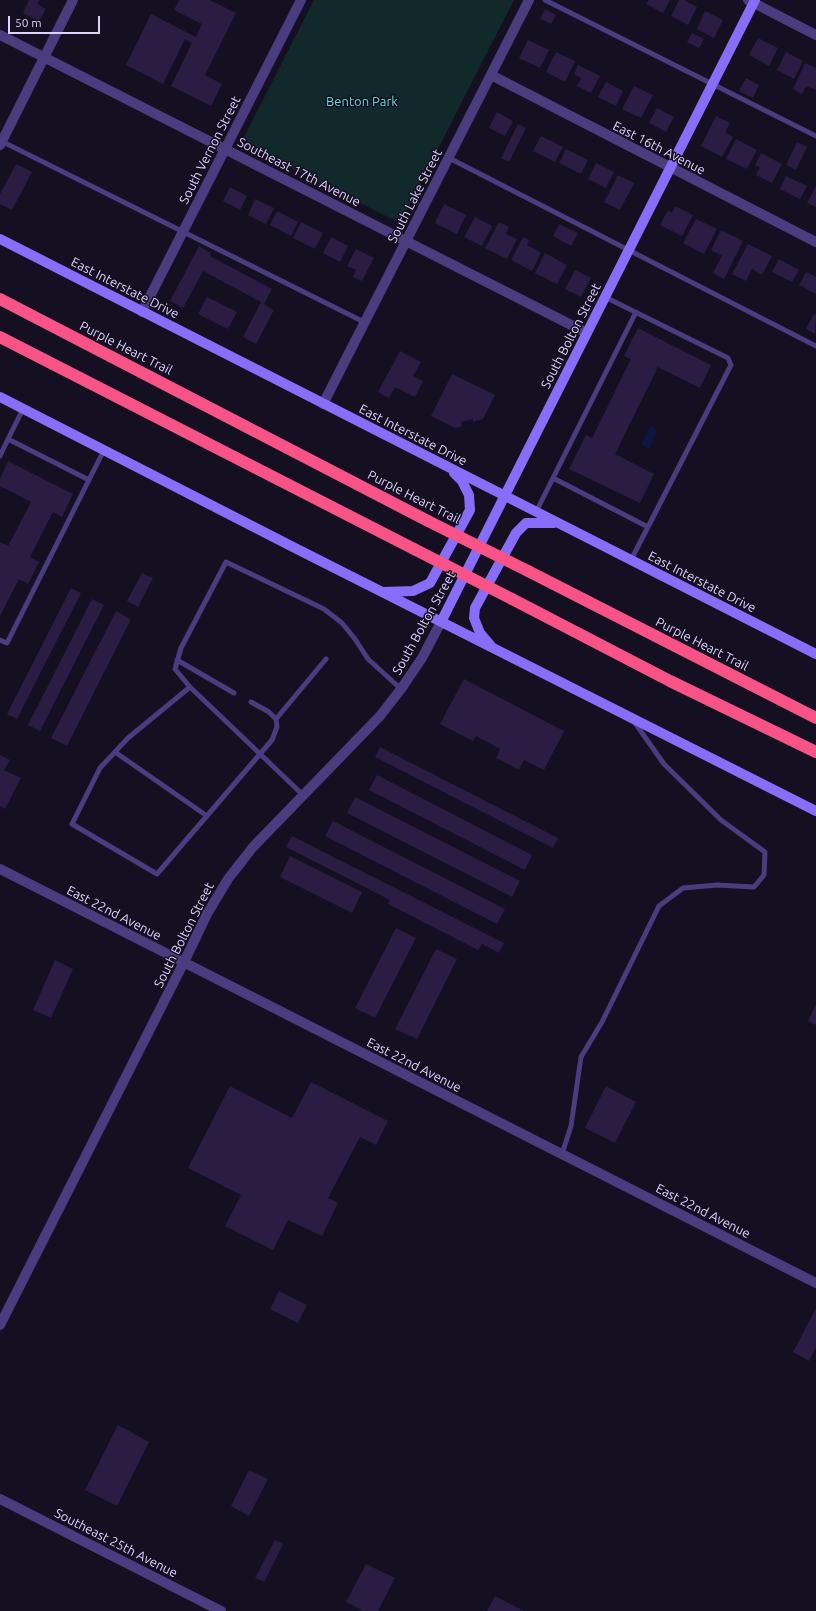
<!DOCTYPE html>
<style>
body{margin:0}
#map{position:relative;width:816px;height:1611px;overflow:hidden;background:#150f22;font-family:Ubuntu,sans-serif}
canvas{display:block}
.scale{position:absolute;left:8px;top:16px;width:92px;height:18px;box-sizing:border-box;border:2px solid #ded2fd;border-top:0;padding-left:5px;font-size:12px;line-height:14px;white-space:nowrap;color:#ded2fd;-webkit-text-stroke:3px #150f22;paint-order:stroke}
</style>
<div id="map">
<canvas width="816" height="1611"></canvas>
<div class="scale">50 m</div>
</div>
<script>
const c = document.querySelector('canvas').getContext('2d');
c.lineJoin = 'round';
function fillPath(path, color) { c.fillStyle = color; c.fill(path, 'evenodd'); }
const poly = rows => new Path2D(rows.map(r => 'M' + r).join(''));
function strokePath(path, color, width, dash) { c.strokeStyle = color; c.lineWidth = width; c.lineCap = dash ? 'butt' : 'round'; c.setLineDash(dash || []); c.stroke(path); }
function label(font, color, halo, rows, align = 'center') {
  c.font = font + ' Ubuntu,sans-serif'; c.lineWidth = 3; c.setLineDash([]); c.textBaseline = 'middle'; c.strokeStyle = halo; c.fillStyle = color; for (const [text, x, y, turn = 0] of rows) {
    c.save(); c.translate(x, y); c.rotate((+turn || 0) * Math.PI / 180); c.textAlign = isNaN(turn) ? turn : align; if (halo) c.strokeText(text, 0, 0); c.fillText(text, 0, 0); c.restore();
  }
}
fillPath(poly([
 [314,0,514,0,402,219,396,221,245,145,243,139]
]), '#12292c');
fillPath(poly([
 [650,426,658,430,649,449,641,445]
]), '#0c163e');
fillPath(poly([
 [29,0,40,0,37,4,46,9,39,21,23,13],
 [179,0,210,0,236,13,205,75,222,84,211,106,171,86,192,43,185,39,163,84,126,65,151,14,196,37,202,24,174,10],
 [649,0,670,0,663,13,646,4],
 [679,0,684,0,697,7,688,25,671,16],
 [545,9,556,15,551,24,540,19],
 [705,11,723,20,714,38,697,29],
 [692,33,704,39,699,48,687,42],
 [758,38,778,48,769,66,749,55],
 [528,40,549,50,540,68,519,58],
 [556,52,575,61,565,82,546,72],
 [786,52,803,61,794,79,777,70],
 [805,63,816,68,816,90,806,86,802,94,793,89],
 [578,65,600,76,591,93,577,86,581,78,574,74],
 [746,78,759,85,753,98,739,91],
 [606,82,623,91,616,106,598,97],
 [634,86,653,95,641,118,622,109],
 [657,108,674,117,666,132,649,123],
 [497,112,513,121,505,136,489,128],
 [716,116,730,123,725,133,733,137,722,157,701,146],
 [518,124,526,128,509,162,501,158],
 [541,136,563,147,555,162,533,151],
 [736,139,757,150,747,169,726,159],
 [797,142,807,147,796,170,786,165],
 [566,149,588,160,581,174,559,163],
 [761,153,782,164,772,183,756,175,760,167,755,165],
 [596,163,614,172,606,188,588,179],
 [16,164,32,172,12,210,0,204,0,194],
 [618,175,634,183,620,210,604,202],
 [786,176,807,186,800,199,780,189],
 [816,186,816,207,807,203],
 [230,187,247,196,240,210,223,201],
 [255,199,274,208,266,224,248,215],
 [444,204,466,215,457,234,435,223],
 [675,206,693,215,682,236,660,225,668,210,672,213],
 [277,211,298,222,291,236,270,225],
 [475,217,492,226,482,246,464,237],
 [696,219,717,229,704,254,683,243],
 [301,222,323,233,315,249,293,238],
 [499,222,509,227,506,234,517,239,507,259,485,248],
 [559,224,578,233,571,246,553,236],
 [721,230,743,241,724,279,713,273,722,256,711,250],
 [331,237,348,246,340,262,323,253],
 [523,237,529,240,527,245,541,253,532,271,511,260],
 [748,244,772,256,762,275,752,269,746,281,732,274],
 [199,246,211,253,210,256,272,289,264,304,274,310,256,344,243,337,261,302,203,271,183,308,170,301],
 [356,249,374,258,362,281,353,277,356,270,347,266],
 [545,253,567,265,557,284,535,273],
 [779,259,799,270,792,282,772,272],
 [575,270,591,278,581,297,565,289],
 [806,272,816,277,816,294,799,285],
 [207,297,237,312,228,329,198,314],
 [814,314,816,315,815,334,806,329],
 [638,328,711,365,700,388,658,367,615,454,654,474,640,503,569,469,586,435,592,438,631,359,624,356],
 [400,351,421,362,413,376,423,381,415,397,395,387,389,398,378,392],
 [452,374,495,395,483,419,473,422,473,419,461,422,462,426,455,428,431,416],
 [8,461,73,494,62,517,53,512,30,557,39,562,28,584,19,579,0,616,0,542,8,546,31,502,0,486,0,478],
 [142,573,153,578,138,607,127,601],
 [71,588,81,593,17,719,7,714],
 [92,599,104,605,40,731,28,725],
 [116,611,131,619,67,746,51,738],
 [464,679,564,731,544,770,524,760,519,770,496,758,500,749,476,736,473,741,440,724],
 [380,747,558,838,553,848,375,757],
 [0,755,10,760,4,770,21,778,5,809,0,806],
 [377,775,532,855,525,870,369,790],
 [355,797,520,881,512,897,347,813],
 [333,821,505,909,497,924,325,836],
 [292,836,504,943,499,953,482,944,478,950,388,904,390,900,286,847],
 [290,856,362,892,352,913,280,877],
 [396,928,416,938,375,1018,355,1008],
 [436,949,457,959,417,1039,395,1029],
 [55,960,73,969,51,1018,33,1010],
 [816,1004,816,1025,808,1021],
 [311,1082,388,1121,376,1145,360,1137,328,1198,338,1203,322,1236,288,1220,273,1250,225,1226,241,1195,188,1168,230,1086,292,1118],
 [606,1086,636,1102,615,1143,585,1128],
 [279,1291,307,1305,298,1323,270,1309],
 [816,1308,816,1347,809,1361,793,1352],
 [118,1425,149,1442,117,1506,85,1490],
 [249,1470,268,1479,249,1516,231,1506],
 [275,1540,283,1544,264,1582,255,1578],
 [366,1564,395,1578,378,1611,363,1611,346,1602],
 [495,1596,524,1611,487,1611]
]), '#2a1c42');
strokePath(poly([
 [545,0,816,136],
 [1,141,364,322],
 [449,158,816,346],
 [605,297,728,358,731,365,631,560],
 [8,439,23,409],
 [0,456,8,439,89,480],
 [553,478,648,527],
 [536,512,636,312],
 [0,640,7,643,104,450],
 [177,660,234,693],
 [190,687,128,738,100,768,72,824,157,874,272,740,277,727,276,719,269,712,251,702],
 [276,719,326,659],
 [115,752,207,816],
 [303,795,190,687,175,669,181,648,226,562,324,609,342,623,355,639,368,659,401,689],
 [562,1154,571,1126,581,1057,602,1022,659,906,683,888,717,885,754,887,764,875,765,852,721,820,664,764,635,723]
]), '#493c7f', 5);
strokePath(poly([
 [748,0,816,35],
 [0,35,587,333],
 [491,75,816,242],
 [0,145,73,0],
 [142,312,301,0],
 [323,404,529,0],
 [0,1499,221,1611]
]), '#493c7f', 10);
strokePath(poly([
 [0,869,816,1283],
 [0,1325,184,962,207,914,228,879,253,847,380,716,401,689,422,658,441,622]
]), '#493c7f', 10);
strokePath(poly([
 [0,239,816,654],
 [0,397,293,547,816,811],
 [383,592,413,591,430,583,470,510,469,495,462,481,454,473],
 [441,622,755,0],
 [491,646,480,633,474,618,475,608,516,533,526,523,554,523]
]), '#876df8', 10);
strokePath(poly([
 [0,299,428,521],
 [0,337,414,549],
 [528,571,816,718],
 [512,599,670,681,816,752]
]), '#f75387', 12);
strokePath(poly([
 [428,521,528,571],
 [414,549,512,599]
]), '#f75387', 12);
label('13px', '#61dacf', '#150f22', [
 ["Benton Park",362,102]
]);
label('13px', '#ded2fd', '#150f22', [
 ["East 16th Avenue",659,148,27],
 ["South Vernon Street",210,150,-63],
 ["Southeast 17th Avenue",299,172,27],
 ["South Lake Street",415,196,-63],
 ["East Interstate Drive",125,288,27],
 ["South Bolton Street",571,336,-63],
 ["Purple Heart Trail",126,348,27],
 ["East Interstate Drive",413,435,27],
 ["Purple Heart Trail",414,497,27],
 ["East Interstate Drive",702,582,27],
 ["South Bolton Street",424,623,-61],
 ["Purple Heart Trail",702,644,27],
 ["East 22nd Avenue",114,913,27],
 ["South Bolton Street",184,935,-63],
 ["East 22nd Avenue",414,1065,27],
 ["East 22nd Avenue",703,1211,27],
 ["Southeast 25th Avenue",116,1543,27]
]);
</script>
